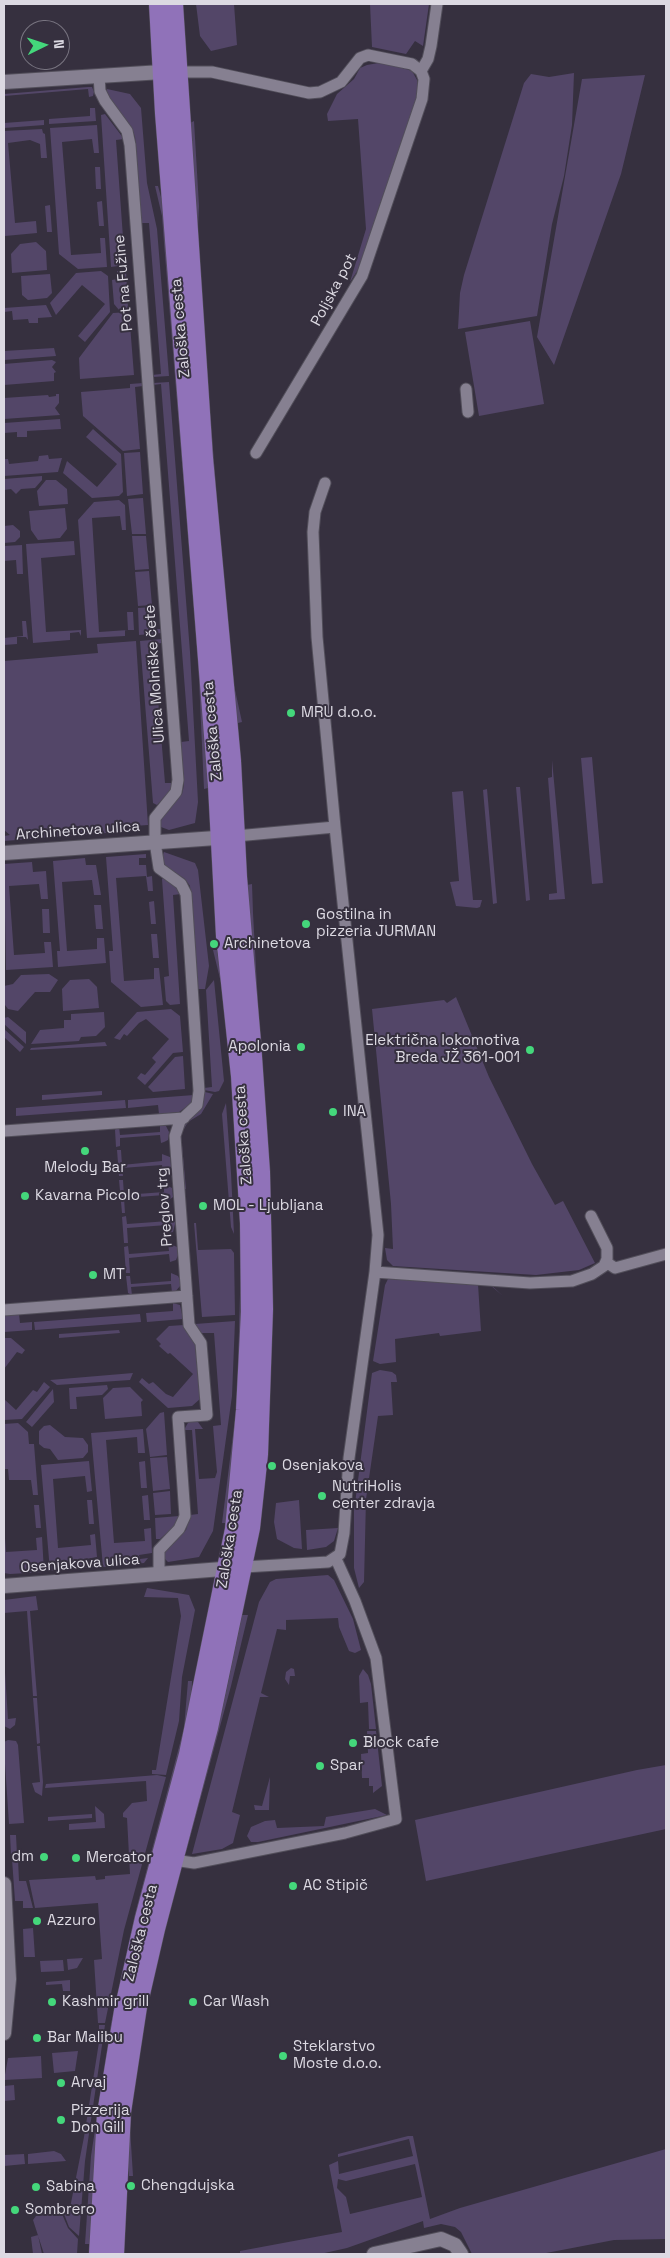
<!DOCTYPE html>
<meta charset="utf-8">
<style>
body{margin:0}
#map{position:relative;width:670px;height:2258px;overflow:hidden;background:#36303f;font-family:"Space Grotesk",sans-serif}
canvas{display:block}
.frame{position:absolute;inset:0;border:5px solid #dcd9e2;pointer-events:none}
.north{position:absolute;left:20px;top:20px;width:50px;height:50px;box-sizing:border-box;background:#36303f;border:1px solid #787480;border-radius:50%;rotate:86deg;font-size:14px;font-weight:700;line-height:20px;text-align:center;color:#dcd9e2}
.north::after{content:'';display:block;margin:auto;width:18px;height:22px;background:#44d77b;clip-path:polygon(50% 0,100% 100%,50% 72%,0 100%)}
</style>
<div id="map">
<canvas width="670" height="2258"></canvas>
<div class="frame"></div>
<div class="north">N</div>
</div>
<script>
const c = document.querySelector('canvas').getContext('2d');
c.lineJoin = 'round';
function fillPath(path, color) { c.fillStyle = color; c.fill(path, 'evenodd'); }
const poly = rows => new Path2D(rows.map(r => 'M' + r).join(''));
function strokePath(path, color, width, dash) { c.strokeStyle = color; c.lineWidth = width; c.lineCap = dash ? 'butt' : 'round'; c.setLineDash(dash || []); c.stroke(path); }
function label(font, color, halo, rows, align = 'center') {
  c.font = font + ' "Space Grotesk",sans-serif'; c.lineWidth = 4; c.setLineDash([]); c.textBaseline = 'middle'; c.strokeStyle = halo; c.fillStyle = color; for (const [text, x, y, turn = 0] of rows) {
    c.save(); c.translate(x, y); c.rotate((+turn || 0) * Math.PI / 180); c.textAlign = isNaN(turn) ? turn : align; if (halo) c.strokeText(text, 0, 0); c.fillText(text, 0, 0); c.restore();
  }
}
fillPath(poly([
 [196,4,234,4,237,45,211,51,200,36],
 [370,4,429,4,423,46,415,41,406,54,372,47],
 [384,62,412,71,417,80,419,94,377,213,379,216,363,262,350,282,366,229,358,119,328,121,327,114,337,94,354,79,360,68,367,65],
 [574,73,572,125,564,176,552,224,537,316,458,329,460,293,464,275,524,83,531,74,549,77],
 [645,75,621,174,554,365,537,337,582,79],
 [88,87,92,87,94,92,93,96,89,97,88,89,4,96,4,94],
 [107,89,130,94,141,108,147,183,157,229,169,376,153,377,152,375,161,374,149,223,141,223,135,137,131,127,107,95],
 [90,108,95,108,96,121,49,124,49,119,90,116],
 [105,114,124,139,116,140,125,265,111,267,101,115],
 [44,120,44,125,4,128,4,123],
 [194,121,199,206,197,249,228,638,232,676,242,722,238,723,230,687,225,638,194,249,196,206,190,123],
 [97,125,99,153,94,153,92,139,62,142,71,255,101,253,100,238,105,238,107,267,78,269,59,254,50,128],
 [42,129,43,133,45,134,47,158,41,158,40,144,30,140,8,143,15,223,36,221,37,233,5,236,4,131],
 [95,167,100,167,101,189,96,189],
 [155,186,158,186,163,204,200,658,208,788,204,789,198,658,164,243,162,216],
 [102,201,104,226,99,226,97,202],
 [50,205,52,232,47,232,45,206],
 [36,242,46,251,47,270,12,273,11,254,20,244],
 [126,270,128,309,119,310,114,304,112,280,117,279,117,271],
 [101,271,108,276,110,312,85,342,78,336,105,304,82,285,56,315,50,303,76,273],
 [50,274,52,293,47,298,28,300,22,295,21,276],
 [46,305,52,317,38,318,38,323,29,323,28,319,13,320,12,311,4,312,4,308],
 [129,312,134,375,80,379,79,358,113,313],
 [530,321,544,404,479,416,465,332],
 [54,348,56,356,4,360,4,351],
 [52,360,56,362,52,367,56,372,54,373,54,381,4,385,4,364],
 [169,382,190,652,198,802,195,823,169,830,161,827,159,822,162,815,182,794,184,785,181,742,189,741,161,384,153,385,153,383],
 [143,383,143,386,135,387,140,449,123,451,83,416,81,392,130,388,130,384],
 [56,394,59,394,59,403,55,408,60,415,4,419,4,398,48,395,49,397,56,396],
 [60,419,61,429,27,431,27,437,17,437,17,432,4,433,4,423],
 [93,429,121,454,123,492,119,496,92,498,63,473,67,461,97,487,117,464,86,437],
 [140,452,143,494,127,496,124,453],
 [48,455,49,459,62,458,58,472,4,476,4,459,8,459,9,464,38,461,39,456],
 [42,476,42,480,35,488,21,489,16,494,11,489,4,490,4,479],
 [46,480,56,480,67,489,68,504,39,506,37,491],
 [143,498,146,534,132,534,128,499],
 [119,500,125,505,126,530,122,530,120,516,92,518,99,632,128,630,127,612,133,612,134,630,125,630,125,636,87,638,78,520,94,502],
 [65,508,67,529,60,538,38,540,31,530,29,511],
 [13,525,20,531,20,537,15,542,4,543,4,526],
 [132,536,146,536,149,569,135,570],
 [74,541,75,555,41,558,46,632,81,630,81,636,79,632,70,633,70,640,33,643,26,544],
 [22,545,23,574,17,574,16,560,4,561,4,546],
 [149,571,152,605,138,606,135,572],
 [152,607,153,629,161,629,162,633,139,635,138,608],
 [22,621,26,621,28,640,26,637,17,637,17,644,4,645,4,638,23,636],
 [162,639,162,643,154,644,157,687,165,783,173,783,171,790,157,805,153,803,140,641],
 [136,641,148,825,120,827,119,832,4,841,4,836,10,835,4,830,4,661,98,653,97,644],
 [592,757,603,883,592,884,581,758],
 [552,760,565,899,549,900,549,894,557,893,548,778,552,777],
 [516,787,520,787,530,900,526,901],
 [487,789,497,903,493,904,483,790],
 [463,791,473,900,482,900,480,907,477,908,456,906,450,882,459,881,452,792],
 [164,852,195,863,198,870,209,966,205,989,198,989,190,886,185,879,165,866,162,857],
 [146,854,146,858,139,858,139,865,146,865,147,877,152,876,153,891,148,891,146,876,116,878,124,981,154,979,154,968,159,968,163,1005,141,1007,111,982,109,951,113,951,106,857],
 [85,858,86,865,96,865,101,895,94,895,92,880,62,882,67,951,97,949,97,938,104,938,106,963,58,967,57,951,60,951,53,861],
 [32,862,33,872,46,871,48,899,41,899,39,884,9,886,14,955,45,953,44,942,51,942,53,967,6,970,4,864],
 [164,878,180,889,181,894,173,895,180,1004,170,1005,166,1001,164,977,169,976,162,879],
 [252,884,253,913,260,1041,247,885],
 [154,901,156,924,151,924,149,902],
 [94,905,101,905,103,929,96,929],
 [42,909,49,909,50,933,43,933],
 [151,934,157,934,159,958,153,958],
 [213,950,217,950,220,970,233,1068,231,1076,223,991],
 [49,974,58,980,50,992,35,992,18,1011,8,1009,5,1005,4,986,13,984,21,975],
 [89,979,97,987,99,1008,63,1011,62,989,70,980],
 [214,980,224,1081,219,1091,215,1092,204,1090,204,1088,212,1087,206,990],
 [456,997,489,1077,532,1164,555,1205,563,1201,595,1263,579,1270,536,1275,393,1266,387,1260,385,1248,393,1249,391,1204,372,1009,444,1000,447,1003],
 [171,1009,180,1016,183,1052,173,1053,145,1085,137,1078,141,1073,145,1075,156,1062,152,1058,169,1039,146,1019,139,1023,127,1036,124,1034,120,1040,114,1038,137,1012],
 [104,1012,105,1027,96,1036,81,1037,79,1041,31,1044,40,1030,64,1028,64,1020,71,1020,71,1014],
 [8,1017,26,1032,26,1044,4,1024,4,1018],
 [4,1029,24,1047,20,1052,4,1037],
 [105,1042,107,1046,30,1050,31,1048],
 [183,1056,185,1089,153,1092,148,1087,175,1057],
 [102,1091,102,1095,42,1100,42,1095],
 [205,1092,213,1094,201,1114,188,1122,181,1134,186,1189,184,1189,180,1133,187,1122,202,1107],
 [194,1095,192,1103,179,1112,159,1114,158,1105,128,1108,128,1100],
 [125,1100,126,1108,16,1116,16,1108],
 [226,1103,231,1173,234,1234,231,1227,222,1114],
 [160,1124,166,1126,169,1132,168,1140,164,1142,161,1143,160,1135,120,1138,120,1146,116,1147,115,1130,117,1127,119,1127,120,1135,160,1132],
 [117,1150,121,1150,122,1165,162,1161,162,1154,170,1157,171,1166,169,1170,163,1173,162,1165,122,1168,123,1176,119,1176],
 [119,1180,123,1180,124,1195,164,1192,164,1184,172,1188,173,1197,165,1203,165,1195,124,1198,125,1213,122,1213],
 [166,1213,173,1216,176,1220,173,1232,168,1233,167,1225,127,1228,128,1243,124,1243,122,1217,126,1216,127,1224,155,1222,167,1221],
 [194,1223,196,1223,198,1250,231,1249,234,1253,235,1315,202,1317],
 [168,1243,177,1247,178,1255,176,1260,170,1262,169,1254,129,1258,130,1273,126,1273,124,1247,128,1246,129,1254,169,1251],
 [241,1257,244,1264,242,1384,226,1523,222,1523,237,1403],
 [171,1273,178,1276,180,1280,180,1286,175,1292,172,1292,171,1284,131,1287,132,1295,128,1293,126,1276,130,1276,131,1284,171,1281],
 [388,1279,490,1284,503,1296,490,1285,478,1284,481,1331,440,1336,439,1333,395,1339,396,1362,380,1364,373,1361,385,1285],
 [173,1303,180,1305,183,1319,147,1322,146,1313,173,1311],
 [19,1314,20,1323,32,1322,32,1330,4,1332,5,1316],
 [140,1314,141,1322,35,1330,34,1322],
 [235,1321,232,1396,213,1531,199,1557,168,1562,164,1558,164,1551,186,1530,190,1515,198,1514,192,1430,184,1430,189,1421,198,1422,203,1429,195,1429,199,1479,215,1478,217,1472,213,1426,221,1425,214,1333,201,1333,195,1324],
 [184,1325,195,1344,200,1399,192,1406,168,1408,139,1382,142,1378,149,1384,153,1382,166,1394,173,1397,193,1374,170,1353,168,1354,159,1346,161,1344,156,1339,169,1326],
 [119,1330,120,1333,59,1338,59,1334],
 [4,1338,11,1338,25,1350,22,1354,17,1352,4,1369],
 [380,1370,392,1372,396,1375,397,1382,391,1382,393,1415,378,1416,366,1499,364,1582,359,1588,354,1568,354,1511,372,1373],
 [133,1373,130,1380,57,1385,50,1380],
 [44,1382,50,1387,22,1419,4,1420,4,1399,16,1410,33,1390,37,1392],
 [107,1385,108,1389,102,1395,76,1397,77,1409,70,1409,69,1388],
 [130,1387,143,1400,141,1402,142,1416,105,1419,103,1398,113,1388],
 [53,1389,54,1402,32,1427,26,1422],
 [164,1412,167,1455,150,1457,146,1429,160,1413],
 [18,1423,28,1432,29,1444,34,1444,38,1495,33,1495,31,1480,9,1480,8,1469,4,1469,4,1424],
 [50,1425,65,1437,83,1438,88,1445,88,1452,83,1458,58,1460,50,1449,44,1448,39,1444,39,1431,44,1426],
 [143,1429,145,1453,138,1453,137,1437,106,1440,114,1543,145,1541,144,1529,151,1528,152,1553,139,1555,140,1559,148,1558,144,1563,103,1567,91,1433],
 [167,1457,170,1489,153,1491,150,1458],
 [89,1461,92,1491,87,1492,85,1476,53,1479,58,1548,91,1545,90,1535,95,1534,97,1557,86,1559,87,1563,97,1563,97,1567,50,1571,41,1465],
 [145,1461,147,1488,141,1488,139,1462],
 [170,1491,171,1514,155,1515,153,1493],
 [148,1495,150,1520,144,1520,142,1496],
 [87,1500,92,1500,94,1524,89,1524],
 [299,1500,302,1549,294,1548,277,1539,274,1522,276,1503],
 [34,1505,39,1505,41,1528,36,1528],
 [179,1516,176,1525,160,1539,156,1539,155,1518],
 [4,1524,6,1552,37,1550,36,1538,42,1537,44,1572,10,1574,4,1573],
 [338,1528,334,1541,326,1547,307,1550,306,1530],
 [328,1575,334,1580,353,1619,361,1650,355,1653,349,1651,339,1627,338,1618,286,1620,286,1630,277,1629,261,1693,269,1697,260,1697,232,1812,240,1815,233,1843,222,1849,192,1854,259,1602,270,1582,276,1579],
 [147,1588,189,1595,195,1610,182,1677,179,1721,166,1775,152,1774,152,1770,156,1770,181,1616,178,1598,144,1597],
 [36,1596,38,1610,30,1611,37,1696,33,1696,27,1611,4,1613,4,1600],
 [242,1615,248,1615,231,1686,186,1852,183,1849,224,1701],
 [4,1657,8,1719,16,1718,15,1725,10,1729,4,1726],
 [291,1668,294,1669,295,1676,290,1676,289,1685,285,1679,286,1672],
 [363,1669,368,1675,371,1684,376,1729,369,1729,368,1702,360,1703,359,1676],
 [188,1681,192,1681,191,1711,109,2058,95,2156,90,2244,85,2244,91,2156,111,2024,135,1914,184,1728],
 [33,1698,37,1698,40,1743,37,1744],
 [367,1731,376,1731,382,1786,373,1793,373,1786,369,1786,369,1778,362,1778,361,1754,368,1753],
 [8,1740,16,1741,18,1745,24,1823,9,1824,4,1749,4,1742],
 [37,1746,40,1746,43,1782,42,1796,35,1792,32,1783,40,1782],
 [666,1765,666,1829,426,1881,415,1820,637,1770],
 [157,1775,166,1777,124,1930,105,2023,98,2023,94,1960,102,1959,98,1903,35,1908,29,1880,95,1876,96,1880,105,1879,105,1876,130,1874,127,1818,123,1817,123,1813,132,1803,147,1801,146,1781,45,1788,46,1784],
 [270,1777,269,1810,255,1810,254,1805,262,1806],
 [95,1806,104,1814,105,1828,69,1830,69,1824,96,1822],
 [375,1809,387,1815,258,1842,251,1842,247,1836,251,1827,265,1821,275,1820,277,1828,324,1826,326,1817],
 [92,1814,92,1818,48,1821,48,1817],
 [10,1835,16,1835,17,1855,11,1855],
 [12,1859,18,1859,19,1881,26,1881,33,1908,23,1908,23,1901,15,1901],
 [33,1928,35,1957,24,1957,23,1929],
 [83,1958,77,1968,68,1970,67,1959],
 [63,1960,64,1971,41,1972,40,1961],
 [70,1980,70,1991,63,1991,62,1984,46,1985,46,1982],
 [99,2025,105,2025,85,2161,79,2236,69,2227,64,2214,69,2213,84,2137,99,2042],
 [78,2051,75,2071,54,2073,52,2053],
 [41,2056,42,2078,4,2080,8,2058],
 [14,2085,15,2100,4,2101,4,2086],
 [132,2102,130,2128,133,2176,129,2176,126,2135],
 [408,2136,413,2136,430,2219,460,2208,666,2149,666,2239,614,2240,541,2254,472,2254,461,2232,455,2227,441,2224,424,2228,423,2221,347,2248,320,2254,240,2254,240,2251,342,2232,329,2165,338,2161,339,2174,413,2156,409,2139,338,2157,338,2154],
 [415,2164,422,2197,350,2214,346,2197,337,2188,338,2179,346,2181],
 [54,2151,61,2154,66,2161,28,2164,28,2154],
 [24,2154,25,2164,4,2166,4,2155],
 [62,2214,68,2228,78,2239,77,2254,44,2254,33,2220,36,2216],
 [38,2235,42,2254,33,2254,31,2237]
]), '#534668');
const minor = poly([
 [421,71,428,59,431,46,437,4],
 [173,72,212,72,309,93,320,92,341,82,360,58,368,55,412,64,421,71,424,79,422,99,362,276,256,453],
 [99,76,100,91,105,101,127,131,130,145,178,780,176,792,155,818,155,842,159,868,181,884,186,894,199,1091,197,1105,180,1121,175,1136,189,1325,201,1343,207,1415,178,1417,185,1516,179,1529,159,1550,159,1574],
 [466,389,468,412],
 [325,483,315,512,313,532,317,637,335,827],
 [236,836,335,827,378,1235,375,1272,349,1458,344,1533,340,1554,328,1562,244,1567],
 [4,1131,184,1118],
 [606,1262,615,1268,666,1254],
 [375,1272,530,1283,572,1281,592,1274,604,1266,607,1259,607,1248,591,1216],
 [4,1310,187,1296],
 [174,1860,194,1863,345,1833,396,1819,376,1658,355,1601,336,1559]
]);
const tertiary = poly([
 [4,82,162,72],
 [4,853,230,837],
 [4,1586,235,1568],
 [4,1884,9,1979,4,2033],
 [374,2254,441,2239,455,2245,461,2254]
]);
const primary = poly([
 [98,2254,106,2114,123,2011,144,1918,188,1754,234,1529,245,1410,250,1312,249,1223,240,1076,225,936,217,786,164,113,158,4],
 [115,2254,122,2112,138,2007,156,1929,209,1728,251,1528,259,1454,264,1309,261,1172,252,1042,238,877,232,761,204,458,174,4]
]);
strokePath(minor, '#524e5a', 13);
strokePath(tertiary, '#524e5a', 16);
strokePath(primary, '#524e5a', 19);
strokePath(minor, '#868091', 11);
strokePath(tertiary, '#868091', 14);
strokePath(primary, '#9072b9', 18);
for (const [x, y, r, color] of [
 [291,713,5,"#44d77b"],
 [306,924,5,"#44d77b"],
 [214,944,5,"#44d77b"],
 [301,1047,5,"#44d77b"],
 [530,1050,5,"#44d77b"],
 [333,1112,5,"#44d77b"],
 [85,1151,5,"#44d77b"],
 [25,1196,5,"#44d77b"],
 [203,1206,5,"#44d77b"],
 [93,1275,5,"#44d77b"],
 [272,1466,5,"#44d77b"],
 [322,1496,5,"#44d77b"],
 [353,1743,5,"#44d77b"],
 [320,1766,5,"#44d77b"],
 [44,1857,5,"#44d77b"],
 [76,1858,5,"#44d77b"],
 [293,1886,5,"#44d77b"],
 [37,1921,5,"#44d77b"],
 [52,2002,5,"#44d77b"],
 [193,2002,5,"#44d77b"],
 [37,2038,5,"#44d77b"],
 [283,2056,5,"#44d77b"],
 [61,2083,5,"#44d77b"],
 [61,2120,5,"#44d77b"],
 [131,2186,5,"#44d77b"],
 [36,2187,5,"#44d77b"],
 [15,2210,5,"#44d77b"]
]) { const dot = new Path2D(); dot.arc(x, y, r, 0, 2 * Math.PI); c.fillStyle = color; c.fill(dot); strokePath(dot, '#36303f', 2); }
label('15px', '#dcd9e2', '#36303f', [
 ["Pot na Fužine",124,283,-95],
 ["Poljska pot",334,290,-62],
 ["Zaloška cesta",181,328,-95],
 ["Ulica Molniške čete",155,674,-94],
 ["Zaloška cesta",213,731,-95],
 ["Archinetova ulica",78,831,-4],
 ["Zaloška cesta",244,1135,-94],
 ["Preglov trg",165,1207,-94],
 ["Zaloška cesta",230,1539,-81],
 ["Osenjakova ulica",80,1564,-4],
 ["Zaloška cesta",141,1933,-76]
]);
label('15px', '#dcd9e2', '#36303f', [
 ["MRU d.o.o.",301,713],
 ["Gostilna in",316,915],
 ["pizzeria JURMAN",316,932],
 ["Archinetova",224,944],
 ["Električna lokomotiva",520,1041,"right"],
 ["Breda JŽ 361-001",520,1058,"right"],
 ["Apolonia",291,1047,"right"],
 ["INA",343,1112],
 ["Melody Bar",85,1168,"center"],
 ["Kavarna Picolo",35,1196],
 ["MOL - Ljubljana",213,1206],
 ["MT",103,1275],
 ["Osenjakova",282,1466],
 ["NutriHolis",332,1487],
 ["center zdravja",332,1504],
 ["Block cafe",363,1743],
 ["Spar",330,1766],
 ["dm",34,1857,"right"],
 ["Mercator",86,1858],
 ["AC Stipič",303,1886],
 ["Azzuro",47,1921],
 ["Kashmir grill",62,2002],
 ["Car Wash",203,2002],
 ["Bar Malibu",47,2038],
 ["Steklarstvo",293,2047],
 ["Moste d.o.o.",293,2064],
 ["Arvaj",71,2083],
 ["Pizzerija",71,2111],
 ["Don Gill",71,2128],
 ["Chengdujska",141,2186],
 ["Sabina",46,2187],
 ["Sombrero",25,2210]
], 'left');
</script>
